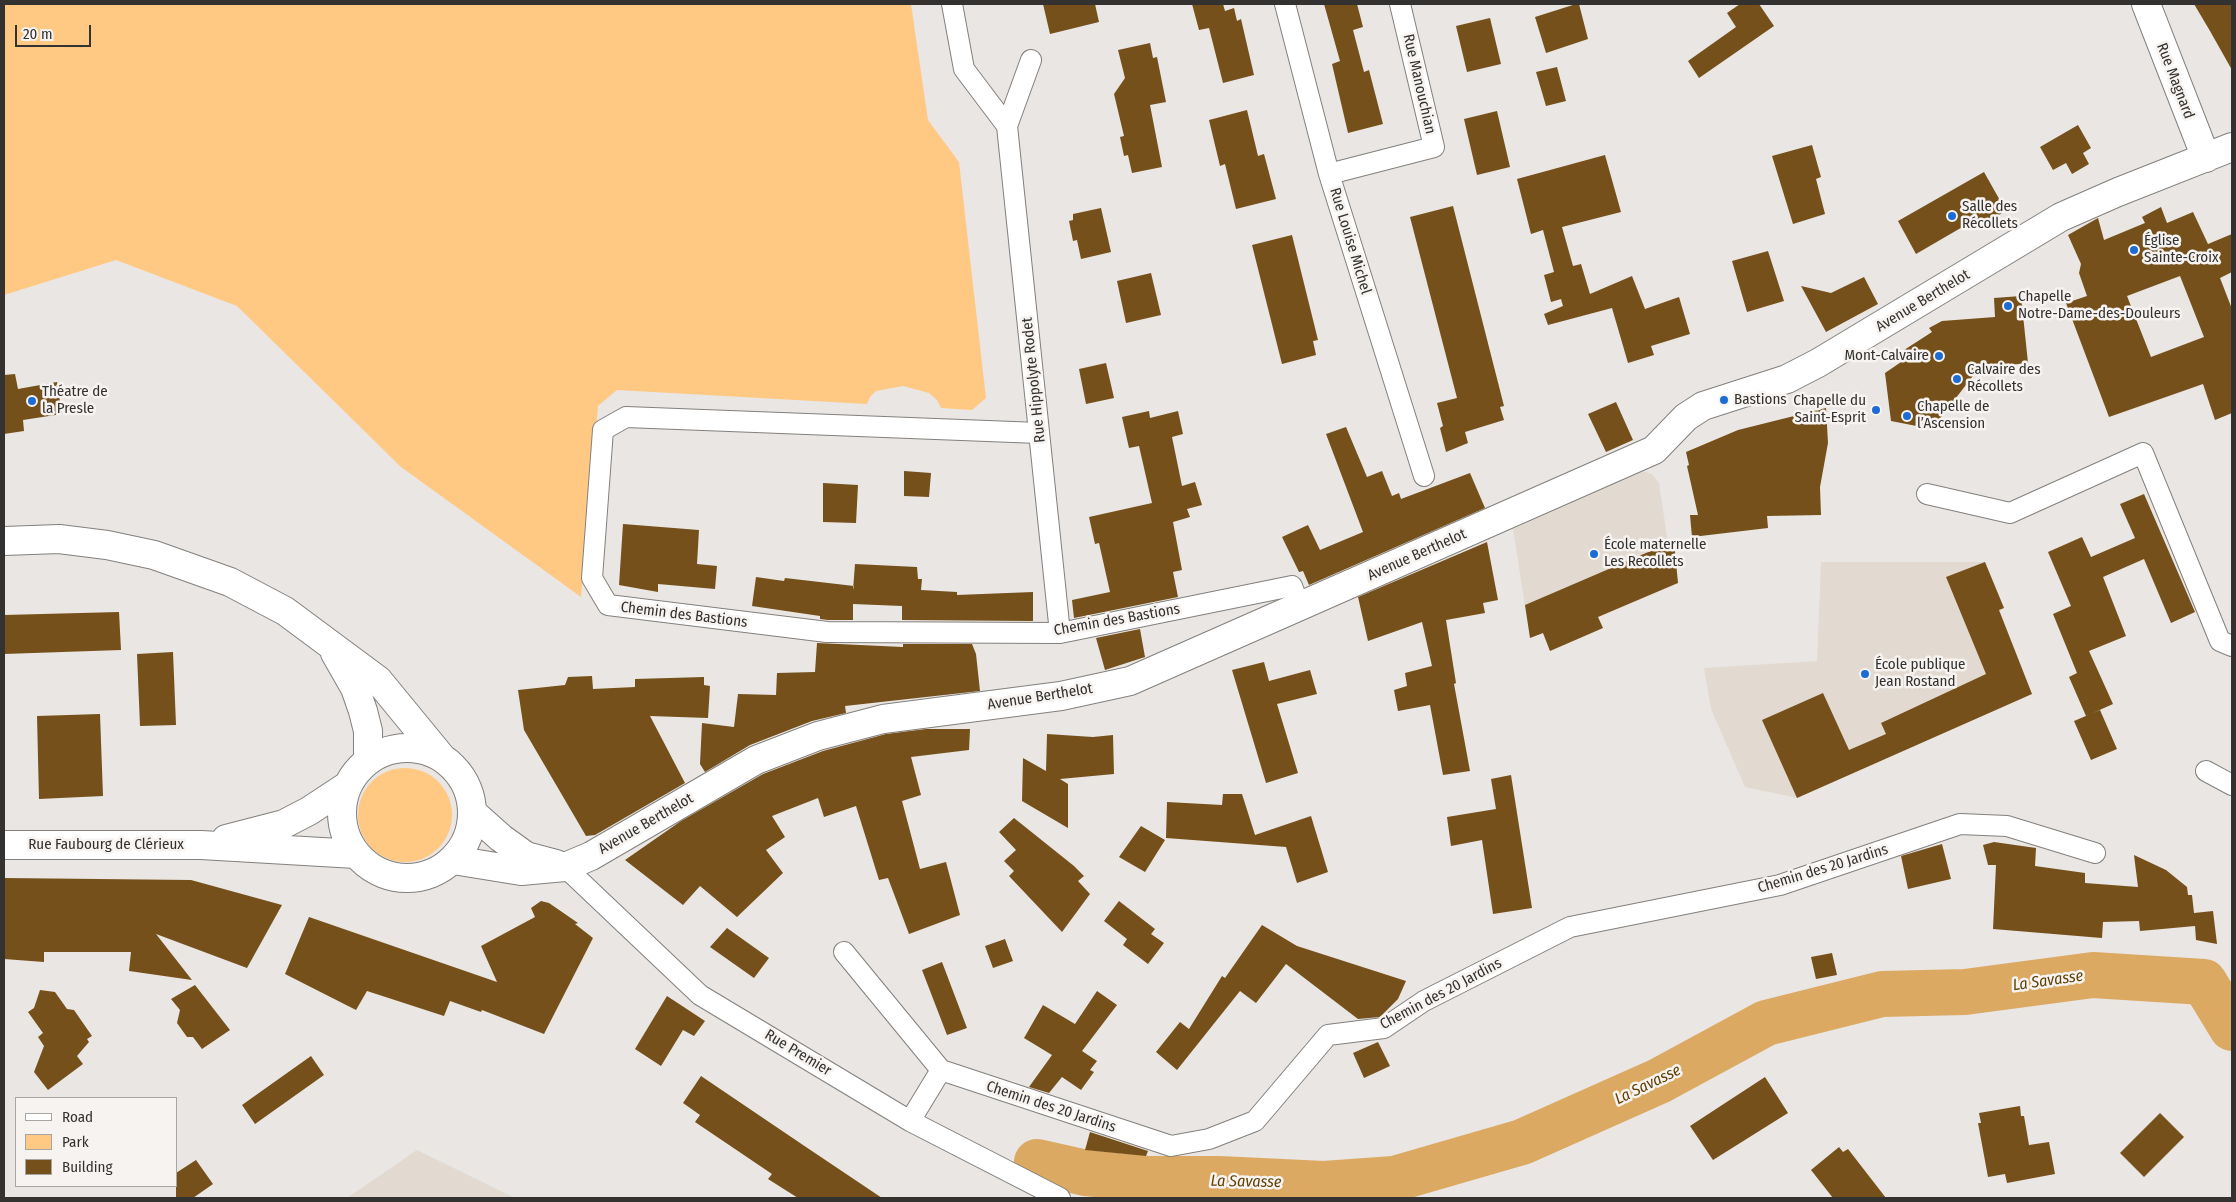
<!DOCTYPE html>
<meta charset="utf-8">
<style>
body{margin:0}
#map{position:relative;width:2236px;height:1202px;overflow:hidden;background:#e9e6e3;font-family:"Fira Sans Condensed",sans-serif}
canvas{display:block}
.frame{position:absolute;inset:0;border:5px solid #333230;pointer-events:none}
.legend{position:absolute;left:15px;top:1097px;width:162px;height:90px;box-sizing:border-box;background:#f6f3f0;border:1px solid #a8a6a3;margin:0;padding:6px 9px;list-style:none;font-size:15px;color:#333230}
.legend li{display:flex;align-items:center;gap:10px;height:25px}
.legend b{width:25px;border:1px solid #a8a6a3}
.scale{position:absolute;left:15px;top:25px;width:76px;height:22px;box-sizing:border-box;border:2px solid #333230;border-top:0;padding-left:6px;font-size:15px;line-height:18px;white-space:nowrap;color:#333230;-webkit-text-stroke:4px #f6f3f0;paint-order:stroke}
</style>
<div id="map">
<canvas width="2236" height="1202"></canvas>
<div class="frame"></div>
<ul class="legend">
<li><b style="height:6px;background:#fff"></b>Road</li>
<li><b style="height:14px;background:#ffc984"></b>Park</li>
<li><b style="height:14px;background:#75501a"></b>Building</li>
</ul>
<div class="scale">20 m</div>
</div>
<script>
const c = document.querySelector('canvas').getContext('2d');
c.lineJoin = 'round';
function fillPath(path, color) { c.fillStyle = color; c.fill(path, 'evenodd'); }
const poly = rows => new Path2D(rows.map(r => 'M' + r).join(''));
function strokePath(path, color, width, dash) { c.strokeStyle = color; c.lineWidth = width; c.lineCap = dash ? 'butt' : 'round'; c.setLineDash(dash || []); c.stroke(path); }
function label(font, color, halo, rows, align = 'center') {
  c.font = font + ' "Fira Sans Condensed",sans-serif'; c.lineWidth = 5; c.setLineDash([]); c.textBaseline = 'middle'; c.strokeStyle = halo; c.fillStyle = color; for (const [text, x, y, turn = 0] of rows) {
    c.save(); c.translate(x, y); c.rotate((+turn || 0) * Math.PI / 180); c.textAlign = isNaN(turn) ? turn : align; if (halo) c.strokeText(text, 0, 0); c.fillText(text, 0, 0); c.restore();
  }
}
fillPath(poly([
 [1642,471,1652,474,1659,483,1668,543,1676,564,1676,576,1679,582,1598,617,1603,628,1550,651,1543,633,1530,638,1513,529],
 [1821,562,1985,562,2004,608,1999,611,2032,694,1797,798,1745,787,1711,709,1704,668,1817,661],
 [417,1150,515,1198,347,1198]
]), '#e2dad0');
fillPath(poly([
 [4,4,911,4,928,120,959,162,986,398,972,410,941,408,937,400,929,393,903,386,876,391,870,397,867,404,617,390,598,406,581,597,401,467,237,306,116,260,4,295],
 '358 815a47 47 0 1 1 94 0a47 47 0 1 1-94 0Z'
]), '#ffc984');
strokePath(poly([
 [1037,1162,1086,1173,1147,1179,1219,1179,1324,1184,1394,1179,1522,1142,1659,1081,1766,1023,1882,994,1965,992,2093,975,2204,982,2232,1028]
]), '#dca963', 46);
fillPath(poly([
 [1043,4,1095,4,1099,22,1050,34],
 [1192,4,1223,4,1225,11,1234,8,1237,21,1241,19,1254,75,1223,83,1209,28,1199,30],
 [1324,4,1357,4,1363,27,1353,30,1364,72,1369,70,1383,124,1348,133,1332,64,1340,61],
 [1576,4,1579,4,1588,39,1546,53,1535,17],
 [1740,4,1759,4,1774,26,1699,78,1688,61,1736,27,1727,13],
 [2194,4,2232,4,2232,70,2210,31],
 [1490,18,1501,64,1467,72,1456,26],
 [1150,43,1153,58,1157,57,1166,102,1150,105,1162,167,1132,173,1128,155,1124,156,1120,137,1124,136,1114,94,1125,78,1118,50],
 [1557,67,1566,101,1546,106,1536,72],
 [1247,110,1258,156,1264,154,1276,199,1236,209,1225,164,1220,166,1209,120],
 [1497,111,1510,167,1477,175,1464,119],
 [2078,125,2091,148,2083,153,2089,164,2072,174,2066,163,2053,170,2040,147],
 [1812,145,1821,177,1816,179,1825,214,1793,224,1772,156],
 [1605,155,1621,212,1562,227,1573,266,1581,264,1590,294,1632,276,1645,309,1679,297,1690,334,1651,346,1654,355,1628,363,1612,308,1548,325,1544,314,1563,306,1561,299,1551,302,1544,275,1554,272,1543,230,1531,234,1517,179],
 [1984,172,2006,211,1974,229,1971,222,1916,254,1898,221],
 [1453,206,1504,406,1500,407,1504,420,1465,432,1468,443,1446,452,1440,428,1443,426,1437,403,1457,398,1410,217],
 [2161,207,2167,223,2193,212,2208,244,2232,234,2232,272,2220,278,2232,309,2232,413,2215,420,2203,384,2109,417,2066,303,2087,296,2079,273,2081,264,2068,235,2098,218,2104,240,2145,223,2142,217],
 [2180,276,2204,337,2151,357,2127,296],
 [1101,208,1111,252,1081,259,1077,240,1073,241,1069,221,1073,220,1073,214],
 [1292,235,1318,340,1313,341,1316,355,1282,364,1252,245],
 [1768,251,1784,301,1747,312,1732,261],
 [1151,273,1161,315,1126,323,1117,281],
 [1864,277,1878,304,1826,332,1801,286,1831,293],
 [2021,296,2028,363,1979,368,1932,429,1891,421,1885,373,1904,360,1901,352,1932,332,1929,328,1942,321,1995,317,1994,298],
 [1106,363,1114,398,1086,404,1079,369],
 [15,374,18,389,57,382,62,414,23,420,24,431,4,434,4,375],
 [1616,402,1633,440,1606,452,1588,414],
 [1826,408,1828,443,1820,487,1821,515,1767,516,1768,528,1692,537,1690,515,1698,515,1687,466,1689,465,1686,452,1738,430],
 [1149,411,1150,418,1178,411,1183,434,1172,437,1182,486,1195,482,1202,505,1187,509,1190,517,1173,522,1182,570,1173,572,1178,597,1074,618,1072,600,1110,592,1099,543,1095,544,1089,517,1152,503,1139,446,1129,448,1122,417],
 [1346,427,1367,477,1382,471,1392,496,1399,493,1401,499,1470,473,1485,508,1309,585,1303,571,1299,572,1282,537,1308,525,1320,550,1363,532,1326,434],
 [904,471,931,473,929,497,904,496],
 [823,483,858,485,856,523,823,522],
 [2144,494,2195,612,2171,623,2144,559,2103,577,2126,636,2089,651,2113,704,2086,716,2069,677,2077,673,2053,614,2071,606,2048,552,2082,537,2091,557,2135,538,2120,504],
 [623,524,699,530,697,564,717,566,715,589,658,584,658,592,619,585],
 [1674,541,1678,583,1598,617,1603,628,1550,651,1543,633,1530,638,1525,605],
 [1487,542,1498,600,1483,603,1485,613,1446,620,1456,683,1454,684,1470,771,1443,775,1430,705,1398,711,1394,690,1407,686,1405,673,1432,666,1422,622,1368,641,1358,597],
 [1985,562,2004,608,1999,610,2032,694,1797,798,1762,720,1823,693,1849,750,1886,734,1881,723,1986,674,1946,577],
 [855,564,917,567,918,579,922,579,921,590,957,592,957,595,1033,592,1033,621,902,620,902,606,853,604,853,620,828,620,820,619,820,616,752,606,756,577,784,581,785,578,854,586,853,590],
 [119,612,121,650,4,654,4,615],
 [1140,629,1145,657,1105,670,1096,638],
 [817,643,903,647,903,644,972,644,976,654,980,691,845,706,846,713,812,721,750,745,705,772,700,764,702,723,734,727,738,694,776,695,777,673,815,672],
 [173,652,176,725,140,726,137,654],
 [1264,662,1269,681,1310,670,1317,694,1277,704,1298,773,1266,783,1232,670],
 [592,676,593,689,635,687,635,679,704,677,704,685,710,686,708,718,650,716,685,783,595,835,586,836,524,730,518,690,565,685,568,677],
 [2100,710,2117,749,2091,760,2074,721],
 [100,714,103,796,39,799,37,716],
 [926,729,970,729,969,750,911,757,921,795,902,801,920,869,946,862,960,915,909,934,888,878,879,880,856,806,824,817,818,798,772,816,785,837,766,850,783,873,737,917,700,886,683,905,625,860,681,821,763,774,823,751,886,734],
 [1047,734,1093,737,1113,735,1114,774,1060,779,1068,784,1068,828,1022,801,1023,758,1046,771],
 [1511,775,1532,908,1493,914,1482,840,1451,846,1447,817,1496,809,1491,779],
 [1223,794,1242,794,1255,835,1311,816,1328,872,1297,883,1286,847,1166,838,1167,802,1222,805],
 [1014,818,1074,866,1084,876,1078,881,1090,894,1062,932,1009,876,1014,871,1004,861,1016,850,999,832],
 [1141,826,1165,840,1145,872,1119,857],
 [1994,842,2036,848,2035,866,2085,873,2085,883,2138,887,2134,855,2166,870,2187,887,2188,895,2192,895,2194,913,2213,911,2217,944,2196,940,2195,926,2140,931,2139,921,2103,922,2102,938,1993,929,1996,865,1988,865,1983,845],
 [1942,844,1951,879,1908,889,1901,856],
 [4,878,191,880,282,905,247,968,156,934,192,980,129,971,131,952,44,952,44,962,4,959],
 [541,901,549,903,578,923,575,924,593,938,544,1034,482,1010,481,1012,450,1001,444,1016,367,991,356,1010,285,974,309,917,497,982,481,946,535,917,531,908],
 [1119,901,1155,929,1151,934,1164,943,1148,964,1123,945,1127,939,1104,921],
 [1262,925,1297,946,1406,981,1398,999,1380,1017,1358,1019,1286,964,1256,1003,1240,991,1177,1070,1156,1052,1180,1022,1189,1029,1222,976,1225,978],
 [727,928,769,958,754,978,710,947],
 [1005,939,1013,961,993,968,985,946],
 [1832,953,1837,975,1816,979,1811,957],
 [942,962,967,1028,947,1035,922,970],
 [195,985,230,1030,202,1049,193,1037,187,1037,177,1023,180,1010,171,999],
 [40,990,55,992,67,1009,74,1010,92,1036,87,1039,89,1042,77,1056,83,1064,48,1090,34,1072,44,1046,38,1037,43,1033,28,1012,34,1008],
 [1097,991,1117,1005,1082,1051,1097,1061,1090,1070,1094,1072,1081,1090,1062,1077,1049,1093,1029,1087,1052,1055,1024,1038,1043,1005,1075,1024],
 [667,996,705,1021,694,1036,683,1030,661,1066,635,1049],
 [1378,1042,1390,1066,1364,1078,1353,1053],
 [311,1056,324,1075,255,1124,242,1105],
 [701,1076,803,1145,882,1198,798,1198,768,1179,772,1174,695,1122,700,1115,683,1103],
 [1765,1077,1788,1113,1713,1160,1690,1126],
 [2020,1106,2021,1116,2024,1116,2029,1145,2049,1142,2055,1174,2007,1183,2005,1174,1988,1177,1978,1123,1981,1123,1979,1113],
 [2160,1113,2184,1137,2144,1177,2120,1153],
 [1090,1132,1148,1151,1146,1156,1085,1150],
 [1839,1147,1843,1152,1848,1149,1886,1198,1833,1198,1811,1170],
 [196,1160,213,1184,193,1198,176,1198,176,1173]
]), '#75501a');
const street = poly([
 [952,4,964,69,1007,126,1060,633],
 [1285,4,1329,174,1424,476],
 [1007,126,1031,60],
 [1329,174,1434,147,1400,4],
 [1039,433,626,417,603,430,592,578,608,605,827,632,1060,633,1292,586,1300,608],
 [1927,494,2010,513,2143,453,2220,641,2232,646],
 [2206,771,2232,785],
 [565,867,700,995,910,1121,1060,1198],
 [844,952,941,1070,1171,1146,1209,1139,1255,1121,1328,1035,1384,1028,1424,1001,1570,927,1780,885,1960,824,2007,826,2095,853],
 [910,1121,941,1070]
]);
const secondary = poly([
 [2146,4,2206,158],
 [4,541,59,539,107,545,154,555,230,582,285,611,378,680,442,758],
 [335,653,355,688,363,711,368,731,368,760],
 '342 813a65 65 0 1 1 130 0a65 65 0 1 1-130 0Z',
 [473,813,501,838,526,856,556,864],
 [226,839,284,824,309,811,347,786],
 [4,845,201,845,356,854],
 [453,860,521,871,565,867,591,856,756,760,818,736,883,719,1061,696,1130,681,1654,450,1686,417,1703,406,1787,379,1818,363,2061,217,2118,192,2232,147]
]);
strokePath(street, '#83807d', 22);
strokePath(secondary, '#83807d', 30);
strokePath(street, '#fff', 20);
strokePath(secondary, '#fff', 28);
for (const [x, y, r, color] of [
 [1952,216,5,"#1d6bd5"],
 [2134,250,5,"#1d6bd5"],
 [2008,306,5,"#1d6bd5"],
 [1939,356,5,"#1d6bd5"],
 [1957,379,5,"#1d6bd5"],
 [1724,400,5,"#1d6bd5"],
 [32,401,5,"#1d6bd5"],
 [1876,410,5,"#1d6bd5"],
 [1907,416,5,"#1d6bd5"],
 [1594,554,5,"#1d6bd5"],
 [1865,674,5,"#1d6bd5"]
]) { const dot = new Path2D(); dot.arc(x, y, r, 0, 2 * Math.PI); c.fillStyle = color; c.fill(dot); strokePath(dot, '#f6f3f0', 2); }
label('15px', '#333230', '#f6f3f0', [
 ["Rue Magnard",2175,81,69],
 ["Rue Manouchian",1419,84,77],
 ["Rue Louise Michel",1350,241,73],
 ["Avenue Berthelot",1923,301,-31],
 ["Rue Hippolyte Rodet",1034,380,-96],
 ["Avenue Berthelot",1417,555,-24],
 ["Chemin des Bastions",684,615,7],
 ["Chemin des Bastions",1117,620,-10],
 ["Avenue Berthelot",1040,697,-9],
 ["Avenue Berthelot",646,824,-30],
 ["Rue Faubourg de Clérieux",106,845],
 ["Chemin des 20 Jardins",1823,869,-17],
 ["Chemin des 20 Jardins",1441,994,-28],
 ["Rue Premier",798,1053,31],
 ["Chemin des 20 Jardins",1051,1107,18]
]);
label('15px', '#333230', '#f6f3f0', [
 ["Salle des",1962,207],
 ["Récollets",1962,224],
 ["Église",2144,241],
 ["Sainte-Croix",2144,258],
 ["Chapelle",2018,297],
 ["Notre-Dame-des-Douleurs",2018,314],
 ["Mont-Calvaire",1929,356,"right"],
 ["Calvaire des",1967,370],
 ["Récollets",1967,387],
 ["Théatre de",42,392],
 ["la Presle",42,409],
 ["Bastions",1734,400],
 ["Chapelle du",1866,401,"right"],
 ["Saint-Esprit",1866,418,"right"],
 ["Chapelle de",1917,407],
 ["l’Ascension",1917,424],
 ["École maternelle",1604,545],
 ["Les Recollets",1604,562],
 ["École publique",1875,665],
 ["Jean Rostand",1875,682]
], 'left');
label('italic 16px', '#613f05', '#f6f3f0', [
 ["La Savasse",2048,981,-8],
 ["La Savasse",1648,1085,-26],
 ["La Savasse",1246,1182,1]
]);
</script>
